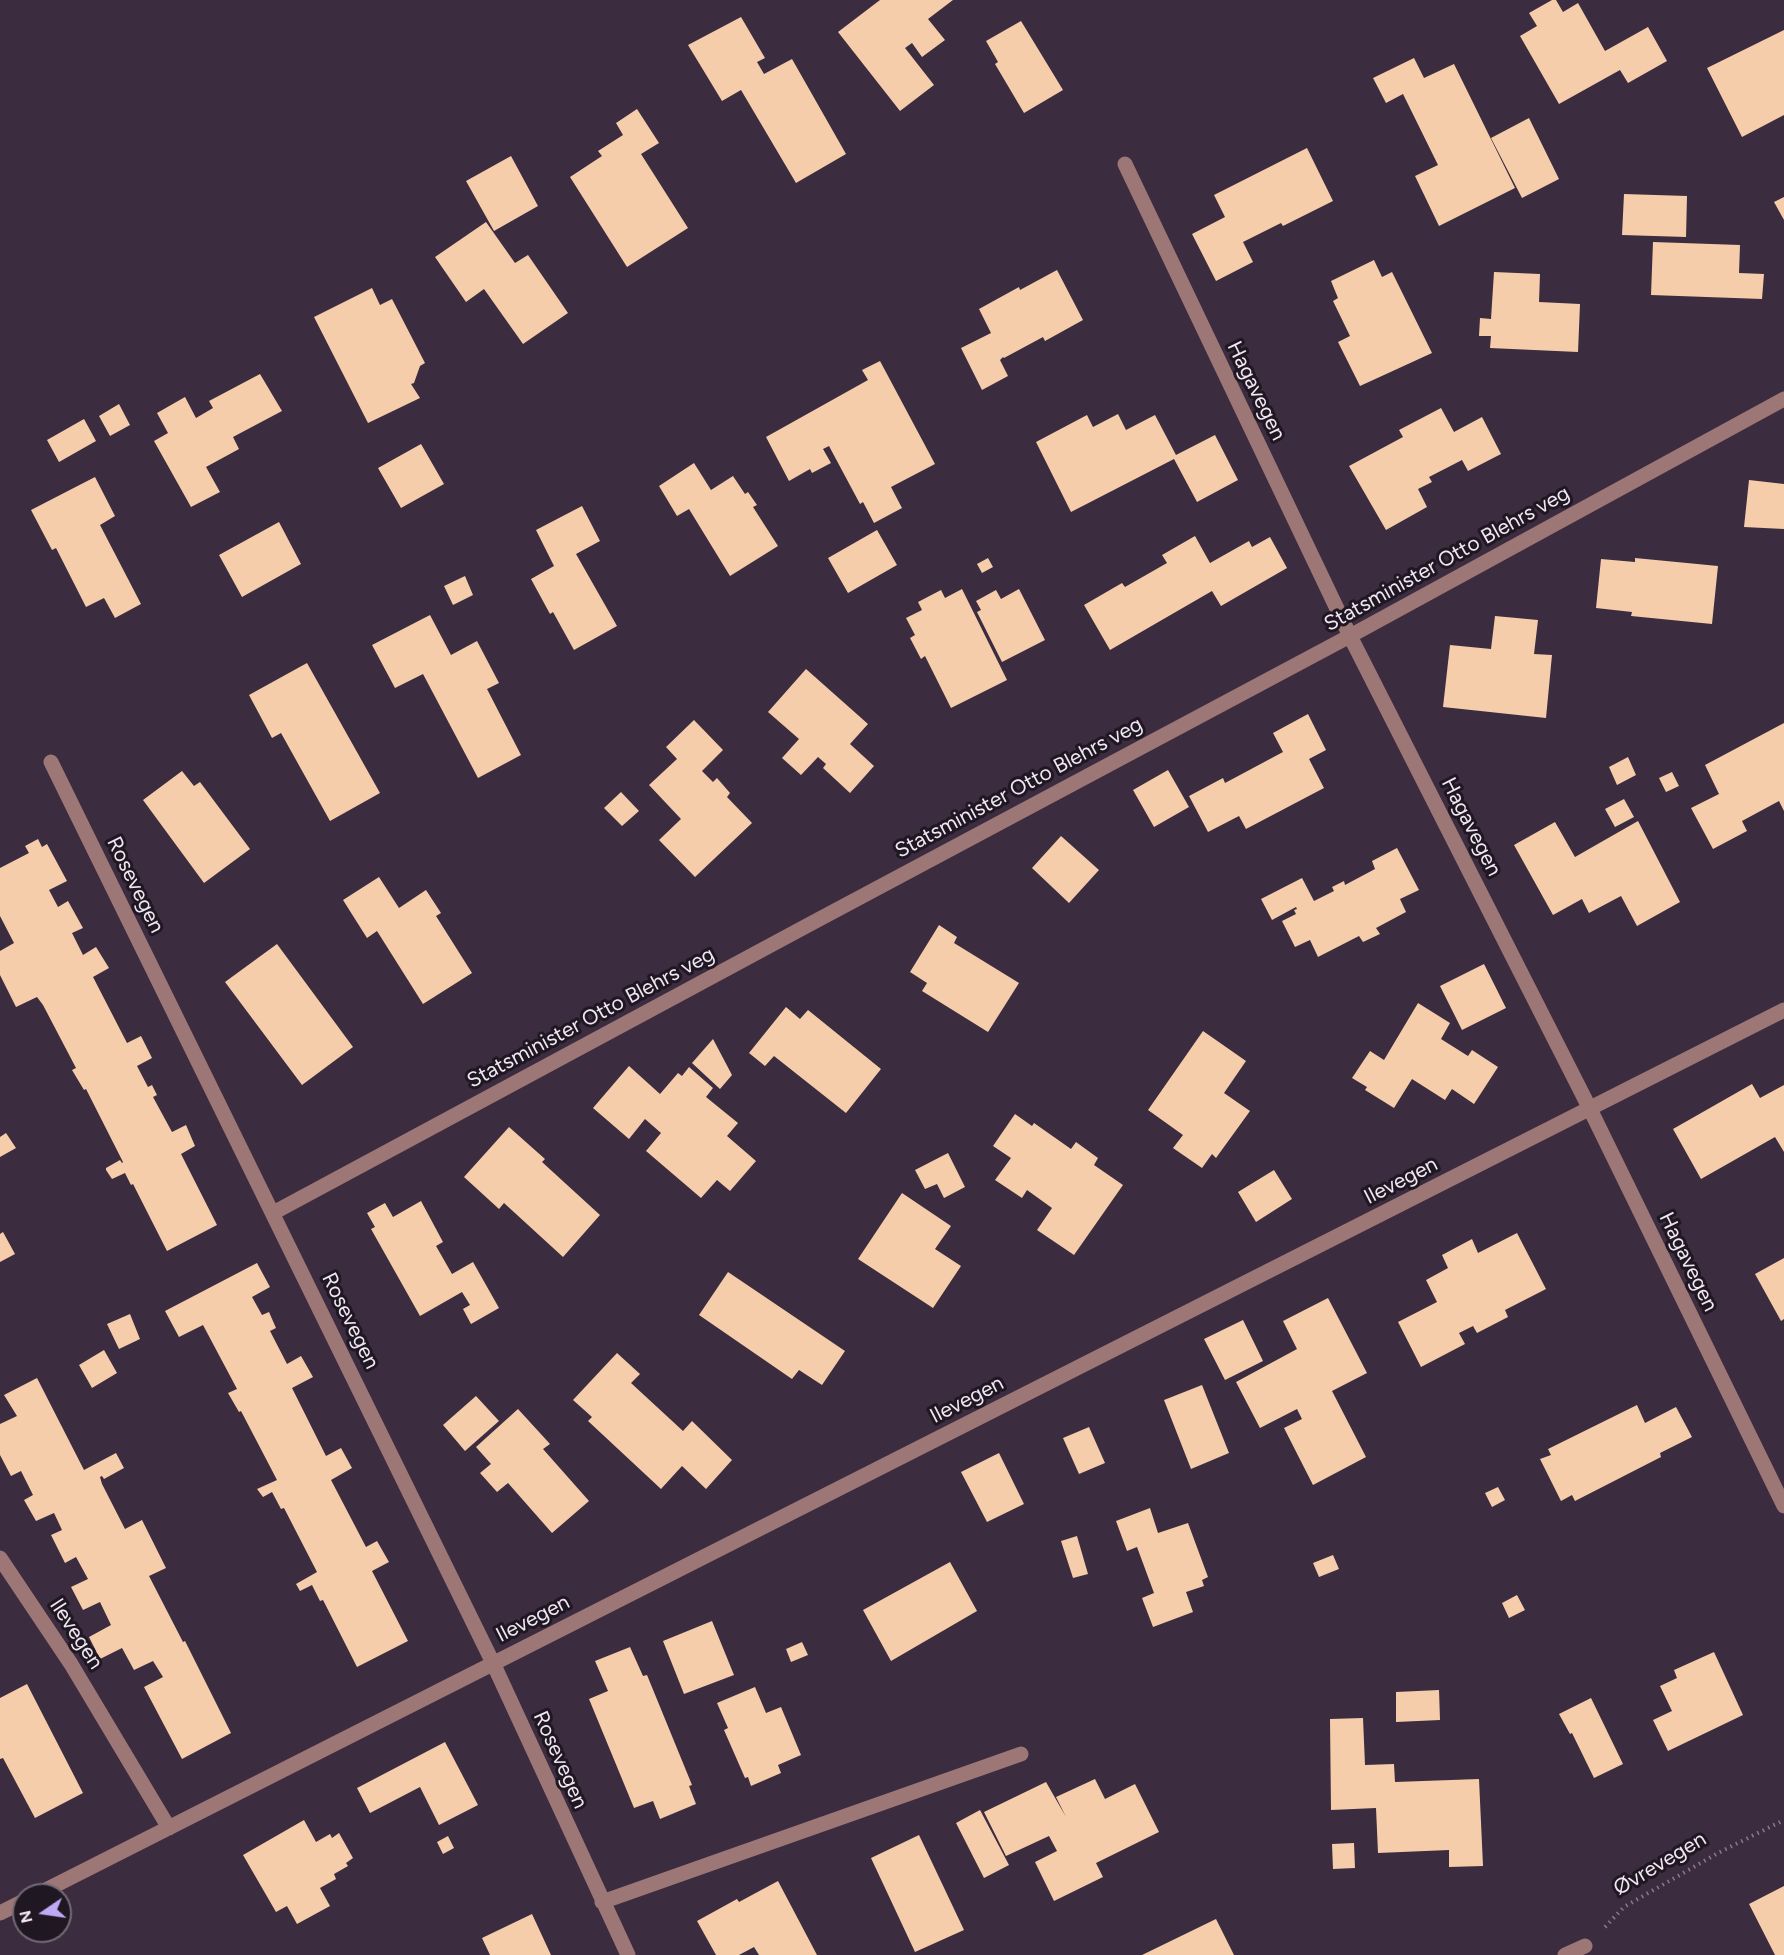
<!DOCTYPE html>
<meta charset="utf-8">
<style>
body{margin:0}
#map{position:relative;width:1784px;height:1955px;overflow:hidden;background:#3c2c40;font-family:Figtree,sans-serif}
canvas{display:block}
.north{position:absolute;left:12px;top:1883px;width:60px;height:60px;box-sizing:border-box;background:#1f1721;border:2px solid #736a75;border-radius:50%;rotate:257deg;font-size:16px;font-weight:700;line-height:24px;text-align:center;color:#f1e7f4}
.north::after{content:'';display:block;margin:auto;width:21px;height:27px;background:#bea9f5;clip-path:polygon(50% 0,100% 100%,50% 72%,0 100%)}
</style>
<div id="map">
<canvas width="1784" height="1955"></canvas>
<div class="north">N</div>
</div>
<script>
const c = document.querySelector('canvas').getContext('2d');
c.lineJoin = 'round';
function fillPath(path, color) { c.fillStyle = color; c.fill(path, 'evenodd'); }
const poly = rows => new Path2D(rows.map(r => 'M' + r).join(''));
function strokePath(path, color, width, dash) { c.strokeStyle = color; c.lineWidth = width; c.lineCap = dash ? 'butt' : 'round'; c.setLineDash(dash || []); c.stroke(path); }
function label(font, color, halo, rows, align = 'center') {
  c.font = font + ' Figtree,sans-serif'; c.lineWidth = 6; c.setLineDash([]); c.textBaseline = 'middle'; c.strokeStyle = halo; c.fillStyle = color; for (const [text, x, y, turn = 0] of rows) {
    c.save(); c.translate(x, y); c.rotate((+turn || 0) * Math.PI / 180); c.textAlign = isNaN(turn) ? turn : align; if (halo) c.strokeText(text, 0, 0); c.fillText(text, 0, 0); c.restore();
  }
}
fillPath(poly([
 [880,0,953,0,928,19,945,40,922,57,912,43,905,48,934,85,900,111,838,32],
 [1552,0,1556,0,1563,12,1578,3,1605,51,1648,27,1667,61,1628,83,1620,70,1559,104,1520,36,1537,26,1529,13],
 [741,17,765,58,757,62,764,74,792,59,846,154,796,183,741,90,722,101,688,45],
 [1021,21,1063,90,1024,113,995,64,998,62,986,41],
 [1784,30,1784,115,1742,137,1707,68],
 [1414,58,1424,78,1454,64,1515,188,1439,226,1415,176,1438,165,1403,94,1386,103,1373,78],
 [637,109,659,143,641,154,688,228,627,267,570,177,602,156,598,151,623,135,616,123],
 [1529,118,1559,179,1522,198,1491,138],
 [1307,148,1333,201,1283,226,1281,223,1243,242,1253,262,1216,281,1192,234,1225,217,1214,195],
 [511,156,538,206,494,231,466,181],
 [1624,194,1687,196,1686,237,1622,235],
 [1784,197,1784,220,1774,202],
 [486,222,515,263,528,255,568,313,523,344,484,289,466,302,435,257],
 [1653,242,1740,245,1739,273,1764,274,1762,299,1651,295],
 [1374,260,1382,277,1392,272,1432,353,1360,386,1338,342,1350,336,1333,301,1338,298,1331,281],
 [1057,270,1083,320,1045,341,1043,337,1004,358,1003,357,1000,360,1008,376,982,390,961,348,991,333,979,309,1019,287,1020,290],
 [1494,272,1540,274,1539,302,1580,304,1578,352,1490,348,1491,336,1479,336,1480,318,1491,319],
 [372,288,380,305,392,299,425,363,420,366,414,383,411,384,420,398,368,423,314,317],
 [880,361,935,464,891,487,902,508,874,523,863,502,860,504,829,446,823,449,831,463,812,473,810,469,789,481,766,437,868,380,862,370],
 [260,374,282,411,233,437,239,449,206,467,220,492,191,507,154,441,168,433,157,413,185,397,196,418,213,408,209,401],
 [119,404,130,425,110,436,99,416],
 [1441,408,1454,432,1482,417,1501,454,1468,471,1462,460,1429,477,1432,482,1418,489,1427,507,1386,530,1349,466,1403,437,1399,430],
 [1118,414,1126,430,1155,415,1176,455,1215,435,1238,480,1197,502,1174,459,1071,512,1036,442,1087,415,1093,427],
 [84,419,96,441,59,462,47,440],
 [421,444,444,484,401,508,378,468],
 [694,463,711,490,733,476,745,494,748,492,757,505,753,507,778,546,730,576,689,509,677,516,659,486],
 [95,477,115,516,100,525,141,604,115,618,104,598,86,607,56,548,52,550,31,510],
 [1749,480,1784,484,1784,529,1744,527],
 [582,506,600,541,576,554,617,626,574,650,553,612,550,614,531,579,554,566,536,530],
 [279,522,301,564,242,597,219,555],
 [877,530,897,565,848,593,828,558],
 [1195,536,1210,563,1249,541,1252,547,1270,537,1287,568,1221,606,1212,591,1110,650,1084,605,1122,583,1125,587,1167,563,1162,555],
 [988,558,993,567,982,573,977,564],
 [1635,558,1718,566,1712,624,1631,616,1632,612,1596,608,1601,559,1635,562],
 [465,576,473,595,453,605,444,586],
 [962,589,1007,680,951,708,925,656,921,659,910,638,915,635,906,618,922,610,918,602,941,590,945,598],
 [1019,589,1045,640,1002,662,977,612,981,610,976,601,996,590,1001,599],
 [430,615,451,655,477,641,499,683,487,689,521,755,478,778,423,674,395,688,372,645],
 [1495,616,1538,620,1534,654,1552,655,1546,718,1443,707,1450,645,1491,649],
 [307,663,380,793,330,821,281,733,272,738,249,695],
 [806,669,868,724,850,744,874,766,850,793,823,768,826,764,818,757,801,775,782,758,799,739,768,712],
 [1308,714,1326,750,1309,759,1324,788,1246,829,1239,816,1208,832,1189,796,1223,778,1225,783,1283,752,1273,733],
 [694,720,723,750,702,771,713,782,717,778,730,793,727,797,752,823,695,877,659,840,681,819,649,785,677,759,666,747],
 [1784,723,1784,811,1779,801,1742,821,1747,831,1713,849,1691,808,1719,794,1705,765],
 [1628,757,1636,775,1617,785,1609,767],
 [1168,770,1189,807,1154,827,1133,790],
 [182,771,194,786,200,782,250,849,204,883,143,800],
 [1672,772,1679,786,1666,792,1659,778],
 [621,792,639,811,622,826,604,808],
 [1624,799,1634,817,1615,827,1605,809],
 [1638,821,1680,902,1637,926,1621,896,1589,913,1582,899,1553,915,1514,845,1555,822,1575,857],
 [1061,836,1099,870,1069,903,1032,868],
 [38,839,42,847,47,844,67,881,49,890,58,907,68,901,83,928,72,933,83,955,96,947,109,968,93,977,127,1043,141,1036,152,1058,137,1066,148,1087,152,1085,157,1095,153,1097,172,1132,186,1125,195,1146,181,1154,217,1225,167,1251,133,1184,131,1185,125,1173,112,1179,106,1170,106,1168,120,1160,122,1163,123,1162,86,1089,84,1090,72,1070,76,1068,43,1005,37,997,16,1007,0,975,0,951,14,943,0,916,0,868,29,853,25,846],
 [1397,848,1419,890,1400,899,1406,912,1376,928,1380,934,1363,942,1359,936,1318,957,1310,940,1295,947,1282,921,1296,914,1294,910,1297,909,1296,907,1272,920,1261,899,1302,878,1314,901,1334,891,1332,887,1344,881,1345,885,1375,869,1372,861],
 [379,877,399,908,426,890,441,913,436,916,472,973,423,1004,377,931,367,938,343,900],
 [939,925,957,937,954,943,1019,983,988,1032,922,991,927,983,910,972],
 [277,944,353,1047,302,1085,225,982],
 [1484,964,1506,1008,1462,1030,1440,986],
 [1418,1003,1450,1023,1441,1039,1468,1056,1472,1050,1498,1067,1474,1104,1452,1089,1445,1100,1412,1079,1394,1108,1365,1090,1367,1087,1352,1078,1370,1051,1384,1060],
 [786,1007,800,1019,808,1010,881,1069,846,1113,774,1056,765,1066,749,1053],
 [1203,1031,1246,1061,1224,1093,1250,1111,1216,1158,1212,1154,1202,1168,1173,1148,1183,1135,1148,1110],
 [713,1039,732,1075,720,1089,692,1063],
 [629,1066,660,1094,678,1073,682,1076,689,1067,713,1088,706,1097,738,1123,727,1136,756,1161,730,1191,717,1180,701,1198,646,1151,661,1133,645,1119,629,1139,593,1108],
 [1752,1084,1760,1098,1784,1085,1784,1152,1775,1137,1701,1179,1673,1129],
 [1015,1114,1032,1126,1034,1123,1071,1149,1076,1142,1098,1158,1094,1165,1123,1185,1074,1255,1037,1230,1052,1208,1027,1190,1022,1198,995,1180,1011,1158,993,1146],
 [509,1127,545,1159,542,1162,600,1215,563,1257,504,1203,499,1209,464,1177],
 [6,1133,16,1148,0,1157,0,1137],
 [948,1153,965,1187,944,1198,937,1184,925,1189,915,1170],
 [1274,1170,1292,1199,1256,1222,1238,1192],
 [902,1193,951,1226,935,1249,961,1266,933,1308,858,1259],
 [421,1201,443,1242,436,1246,452,1274,473,1262,499,1308,471,1324,463,1309,470,1305,462,1292,420,1316,371,1229,375,1227,367,1213,385,1203,393,1217],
 [3,1232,15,1254,0,1262,0,1234],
 [1517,1233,1546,1289,1505,1310,1508,1317,1477,1333,1473,1326,1459,1333,1465,1344,1421,1367,1398,1322,1437,1302,1426,1280,1448,1268,1442,1255,1472,1239,1478,1253],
 [1784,1258,1784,1319,1781,1321,1755,1274],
 [257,1263,270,1287,252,1297,262,1315,269,1312,276,1328,270,1331,287,1364,301,1356,313,1377,292,1388,326,1456,341,1448,352,1468,331,1480,366,1547,377,1541,389,1562,372,1571,408,1641,357,1667,323,1600,320,1601,312,1585,300,1591,296,1584,317,1572,284,1508,281,1509,272,1492,263,1497,257,1489,277,1480,241,1411,239,1412,228,1393,237,1389,203,1325,179,1337,165,1311],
 [728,1272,845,1351,822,1385,799,1370,792,1379,699,1315],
 [1328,1298,1367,1373,1332,1391,1366,1457,1313,1485,1284,1428,1302,1419,1297,1409,1260,1428,1236,1382,1297,1349,1283,1321],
 [130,1314,140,1339,119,1349,107,1324],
 [1243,1320,1263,1361,1225,1380,1204,1339],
 [104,1350,117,1373,92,1388,79,1365],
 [617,1353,640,1374,631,1383,683,1431,692,1421,732,1460,706,1489,682,1466,661,1489,588,1421,592,1417,573,1400],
 [37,1378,84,1470,116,1453,124,1468,104,1479,102,1476,100,1477,102,1484,125,1529,142,1520,166,1568,149,1576,183,1642,185,1641,231,1733,182,1759,144,1687,163,1677,153,1661,134,1670,122,1648,100,1659,89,1637,111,1625,100,1602,83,1610,71,1587,88,1579,76,1557,65,1563,51,1535,62,1530,54,1513,36,1521,24,1500,33,1495,21,1471,11,1476,0,1455,0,1424,17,1416,4,1395],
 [1202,1385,1229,1453,1191,1469,1164,1400],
 [476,1396,499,1421,465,1451,443,1425],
 [1637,1405,1645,1423,1676,1407,1692,1437,1660,1453,1661,1457,1575,1501,1572,1495,1561,1501,1540,1459,1551,1455,1548,1449],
 [518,1409,550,1444,543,1449,589,1501,552,1533,508,1483,497,1492,480,1473,491,1464,476,1447],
 [1089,1427,1105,1463,1079,1474,1063,1438],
 [999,1453,1024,1504,987,1522,961,1472],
 [1498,1487,1505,1500,1492,1507,1485,1493],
 [1150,1508,1158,1533,1188,1523,1208,1577,1202,1580,1204,1586,1186,1592,1193,1612,1153,1627,1142,1598,1154,1593,1137,1547,1127,1551,1116,1521],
 [1077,1536,1088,1574,1073,1578,1061,1541],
 [1333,1555,1339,1569,1319,1577,1313,1563],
 [950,1562,977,1611,891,1661,863,1610],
 [1517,1595,1525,1610,1509,1618,1502,1603],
 [712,1621,734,1675,684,1694,663,1641],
 [802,1642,808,1655,791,1662,786,1649],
 [630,1647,643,1676,647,1675,692,1785,689,1786,696,1804,660,1819,653,1801,634,1808,589,1699,608,1691,595,1661],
 [1714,1652,1743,1715,1668,1751,1653,1720,1672,1711,1660,1686,1677,1678,1674,1670],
 [27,1684,83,1793,35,1818,3,1758,0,1759,0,1698],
 [755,1687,766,1713,781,1707,801,1755,778,1765,781,1773,751,1786,748,1777,745,1778,724,1730,728,1728,717,1703],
 [1439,1690,1440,1720,1396,1722,1396,1692],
 [1591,1698,1623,1764,1594,1778,1572,1733,1570,1734,1559,1714],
 [1363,1718,1365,1765,1394,1764,1395,1782,1479,1779,1483,1866,1449,1867,1449,1850,1378,1853,1376,1808,1331,1810,1330,1719],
 [445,1742,478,1805,439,1825,420,1787,370,1813,357,1788],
 [1095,1779,1105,1799,1135,1784,1159,1832,1096,1863,1103,1877,1054,1901,1035,1862,1057,1851,1049,1836,1006,1856,984,1812,1046,1782,1066,1817,1056,1797],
 [980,1810,1009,1865,984,1878,956,1823],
 [304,1820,316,1842,330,1834,332,1838,339,1833,353,1858,346,1863,348,1866,334,1874,336,1879,320,1888,330,1906,297,1924,287,1906,276,1912,243,1855],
 [919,1835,964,1930,915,1952,871,1858],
 [448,1836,454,1848,443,1854,437,1842],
 [1354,1843,1355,1868,1333,1869,1332,1844],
 [778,1881,817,1955,759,1955,754,1947,739,1955,716,1955,697,1921,737,1899,739,1902],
 [1784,1886,1784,1955,1775,1955,1749,1904],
 [532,1914,551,1955,490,1955,482,1938],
 [1216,1919,1234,1955,1142,1955]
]), '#f6cdaa');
strokePath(poly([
 [1605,1927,1624,1907,1718,1853,1784,1820]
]), '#897b8c', 4, [1.5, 4.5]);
strokePath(poly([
 [1125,164,1350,636,1590,1109,1784,1506],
 [51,762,493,1663,628,1955],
 [273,1213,812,923,1350,636,1784,399],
 [0,1558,71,1664,169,1828],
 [36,1895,1784,1010],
 [602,1902,1021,1754],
 [0,1913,24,1901],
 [1565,1955,1585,1946]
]), '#9d7676', 15);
label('21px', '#f1e7f4', '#1f1721', [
 ["Hagavegen",1256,391,64],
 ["Statsminister Otto Blehrs veg",1447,559,-29],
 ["Statsminister Otto Blehrs veg",1019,788,-28],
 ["Hagavegen",1471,827,63],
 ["Rosevegen",135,885,64],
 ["Statsminister Otto Blehrs veg",591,1018,-28],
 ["Ilevegen",1401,1181,-27],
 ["Hagavegen",1688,1262,64],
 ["Rosevegen",350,1321,64],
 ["Ilevegen",967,1400,-27],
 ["Ilevegen",533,1619,-27],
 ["Ilevegen",76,1634,57],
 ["Rosevegen",560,1760,66],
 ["Øvrevegen",1660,1864,-31]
]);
</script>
